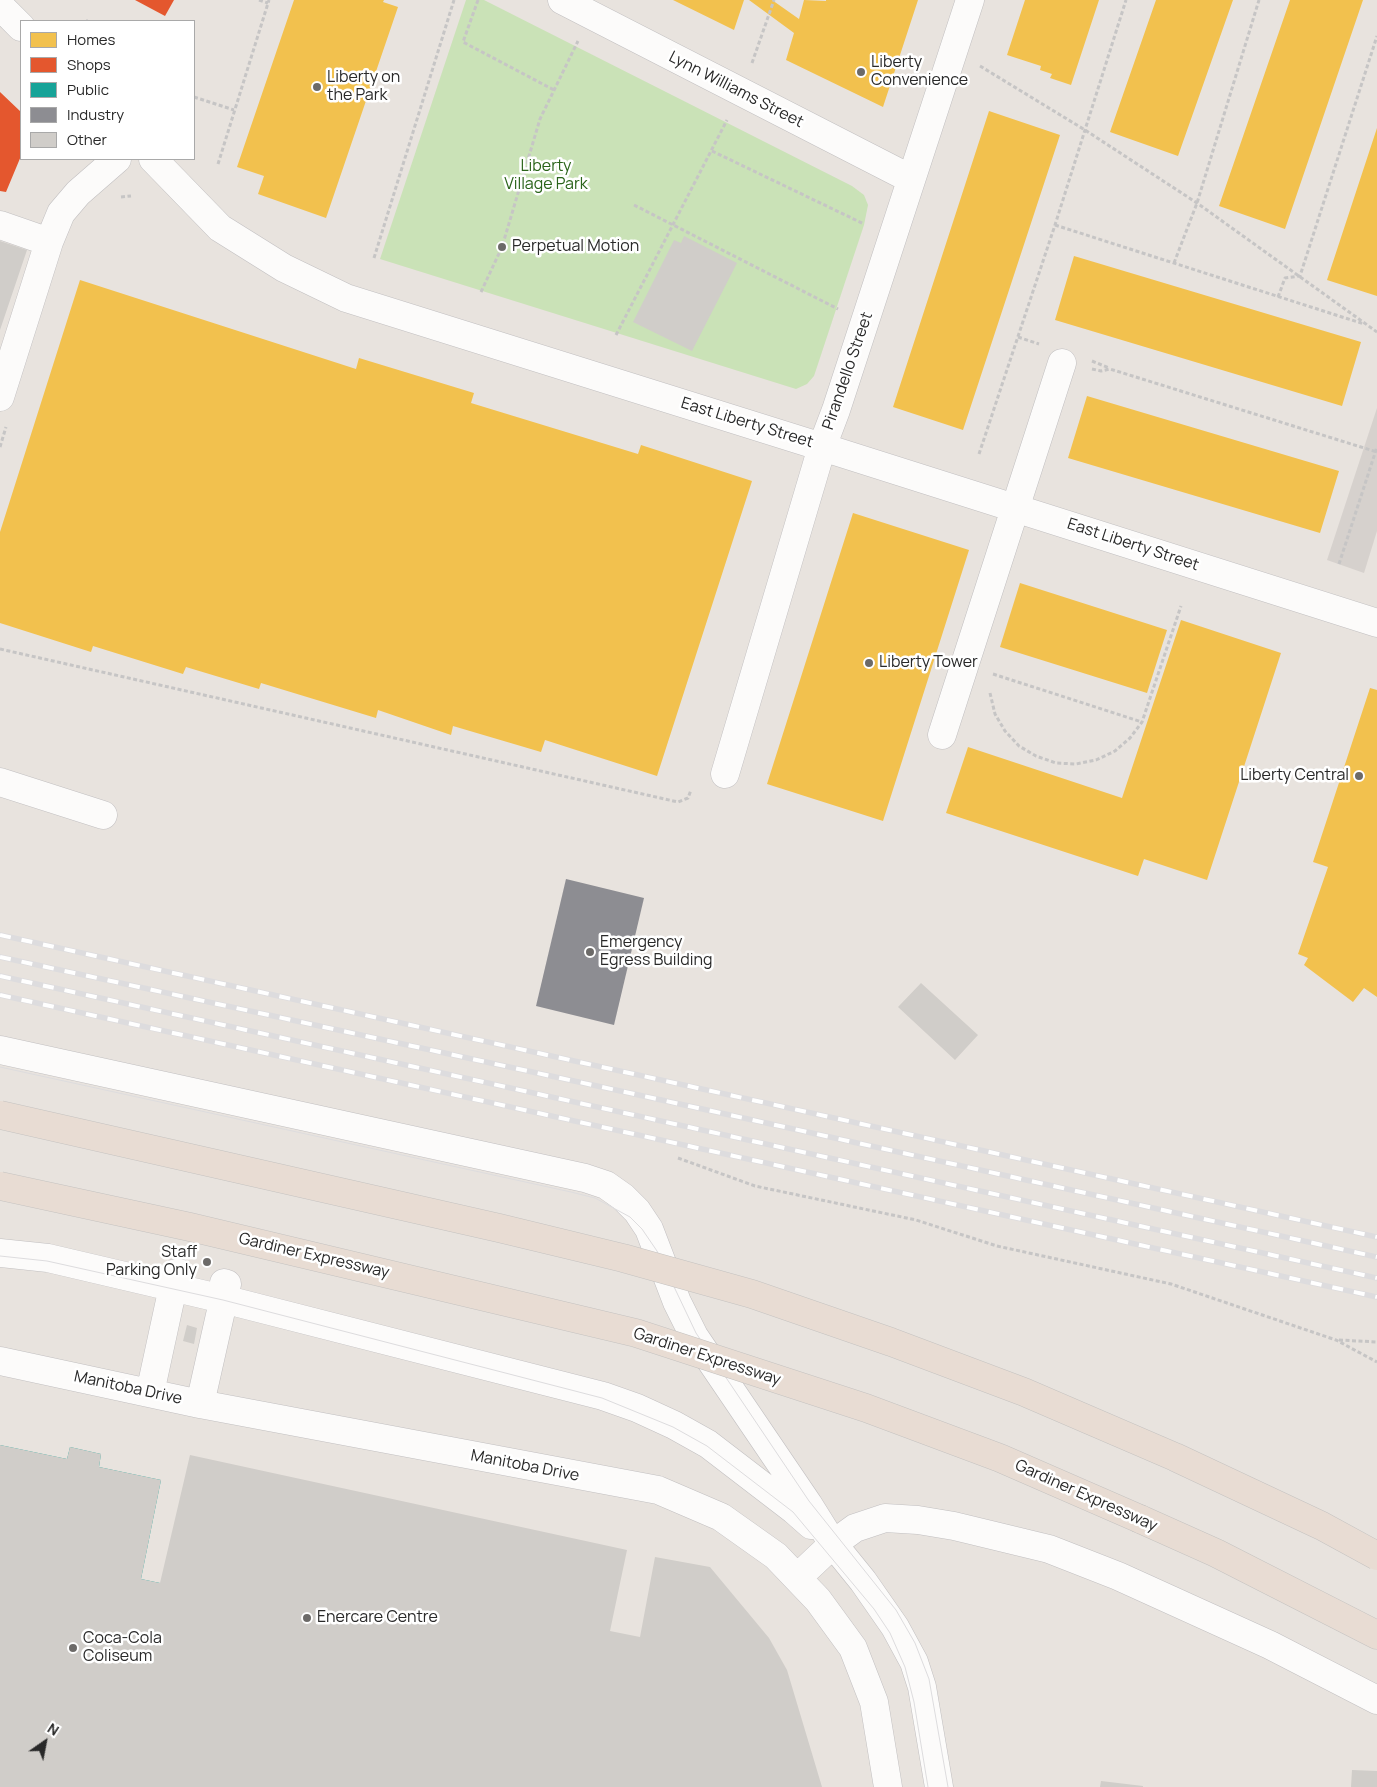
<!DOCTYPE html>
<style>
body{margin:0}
#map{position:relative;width:1377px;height:1787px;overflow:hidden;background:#e8e3de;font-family:Manrope,sans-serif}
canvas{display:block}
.legend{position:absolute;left:20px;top:20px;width:175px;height:140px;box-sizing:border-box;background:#fff;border:1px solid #a9a9a9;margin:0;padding:6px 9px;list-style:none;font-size:15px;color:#292929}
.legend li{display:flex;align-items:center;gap:10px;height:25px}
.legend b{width:25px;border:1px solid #a9a9a9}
.north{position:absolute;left:20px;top:1717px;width:50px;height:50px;-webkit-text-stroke:4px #fff;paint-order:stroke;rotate:33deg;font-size:14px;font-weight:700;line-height:20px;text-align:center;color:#292929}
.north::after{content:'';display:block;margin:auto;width:18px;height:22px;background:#292929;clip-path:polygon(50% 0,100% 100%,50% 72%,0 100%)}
</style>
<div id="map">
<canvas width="1377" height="1787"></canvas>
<ul class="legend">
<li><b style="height:14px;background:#f2c14e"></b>Homes</li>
<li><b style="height:14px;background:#e4572e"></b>Shops</li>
<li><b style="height:14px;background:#17a398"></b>Public</li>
<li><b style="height:14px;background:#8d8d92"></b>Industry</li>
<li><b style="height:14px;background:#d0cdc9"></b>Other</li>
</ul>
<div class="north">N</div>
</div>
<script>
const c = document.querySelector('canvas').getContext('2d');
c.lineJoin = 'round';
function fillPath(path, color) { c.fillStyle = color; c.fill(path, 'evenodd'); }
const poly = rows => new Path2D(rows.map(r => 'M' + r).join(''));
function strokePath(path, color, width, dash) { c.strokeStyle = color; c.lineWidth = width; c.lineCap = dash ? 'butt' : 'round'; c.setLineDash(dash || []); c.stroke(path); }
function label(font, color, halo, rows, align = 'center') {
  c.font = font + ' Manrope,sans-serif'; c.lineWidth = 5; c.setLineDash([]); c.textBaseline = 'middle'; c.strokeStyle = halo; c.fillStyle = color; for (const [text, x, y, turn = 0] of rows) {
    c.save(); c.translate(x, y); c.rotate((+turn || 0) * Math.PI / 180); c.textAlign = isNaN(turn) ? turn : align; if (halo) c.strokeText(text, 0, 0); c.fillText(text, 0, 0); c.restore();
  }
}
fillPath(poly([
 [466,0,484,0,852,186,864,195,868,205,864,225,814,376,807,384,796,389,380,259]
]), '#cae2b7');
fillPath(poly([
 [1377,408,1377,531,1364,573,1327,560]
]), '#d6d1cd');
fillPath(poly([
 [294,0,384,0,383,2,398,7,326,218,258,194,264,176,237,167],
 [673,0,744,0,734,30],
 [749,0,772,0,799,19,804,0,826,1,826,0,918,0,883,107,786,60,794,33],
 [1025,0,1099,0,1071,85,1050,78,1052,74,1040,70,1041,66,1007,55],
 [1156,0,1233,0,1178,156,1110,132],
 [1290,0,1363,0,1285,229,1219,206],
 [989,111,1060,135,963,430,893,407],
 [1377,128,1377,296,1327,280],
 [1074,256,1361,342,1342,406,1055,320],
 [80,280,356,369,359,358,474,393,471,403,638,454,641,445,752,481,657,776,545,740,541,752,453,726,451,735,378,710,376,718,261,683,259,689,186,667,183,674,93,646,91,652,0,623,0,532],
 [1087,396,1339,471,1320,533,1068,458],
 [853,513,969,550,883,821,767,784],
 [1020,583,1167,630,1147,693,1000,647],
 [1181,620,1281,653,1207,880,1144,859,1138,876,946,813,968,747,1122,798],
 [1370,688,1377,690,1377,997,1364,988,1353,1002,1304,965,1308,958,1298,954,1328,867,1313,862]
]), '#f2c14e');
fillPath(poly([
 [135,0,174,0,165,16],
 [0,92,21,112,21,156,6,192,0,191]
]), '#e4572e');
fillPath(poly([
 [0,1445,67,1459,70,1447,101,1454,99,1467,161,1480,141,1579,160,1583,118,1787,0,1787]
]), '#17a398');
fillPath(poly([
 [566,879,644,898,614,1025,536,1006]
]), '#8d8d92');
fillPath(poly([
 [684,236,737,263,692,351,633,322,674,240,681,243],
 [0,241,27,250,0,330],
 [921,983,978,1035,955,1060,898,1007],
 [187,1325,197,1328,194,1344,183,1341],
 [0,1445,67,1459,70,1447,101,1454,99,1467,161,1480,141,1579,160,1583,190,1455,627,1550,610,1631,640,1637,655,1557,710,1567,769,1638,787,1670,822,1787,0,1787],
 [1352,1770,1377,1771,1377,1787,1351,1787],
 [1101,1781,1143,1786,1143,1787,1100,1787]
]), '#d0cdc9');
const minor = poly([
 [562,0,911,179],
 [0,6,21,27],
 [153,159,220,228,284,268,346,298,822,447,1377,623],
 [0,225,49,242],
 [0,397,49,242,61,213,78,193,117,159],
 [942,735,1062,363],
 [725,774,822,447,836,410,970,0],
 [0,782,103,815],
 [0,1050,585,1178,606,1185,623,1197,637,1211,649,1229,677,1302,694,1336,808,1504,833,1544,863,1581,895,1627,914,1662,922,1687,939,1787],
 [0,1253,48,1258,223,1299,603,1396,637,1408,674,1425,708,1444,794,1510,811,1525],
 [0,1361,200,1404,658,1490,721,1517,776,1556,818,1600,853,1648,874,1702,888,1787],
 [150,1393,176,1273,179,1273],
 [200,1404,227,1284,224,1283],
 [797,1578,833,1544,855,1528,885,1518,918,1520,954,1526,1049,1549,1118,1576,1270,1645,1377,1700]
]);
const highway = poly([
 [1140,1519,1216,1553,1377,1635]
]);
strokePath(minor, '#c1bfc0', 29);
strokePath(highway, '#c4c2c0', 29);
strokePath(poly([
 [259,0,268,3],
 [478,0,463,42,554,90],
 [86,21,88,21],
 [752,63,774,0],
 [980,66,1085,130,1197,203,1377,332],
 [194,97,234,110],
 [712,151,864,224],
 [218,164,269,0],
 [121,197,131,196],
 [634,205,838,309],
 [1055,225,1364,324],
 [374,258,454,0],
 [1174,263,1197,203,1259,0],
 [481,292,502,247,540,119,578,41],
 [1278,297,1285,278,1300,276,1377,36],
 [616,335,727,120],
 [1018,337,1039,344],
 [1092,361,1109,368],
 [1092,369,1101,371,1110,369,1377,452],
 [0,447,6,427],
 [979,454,1055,225,1126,0],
 [1339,564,1377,447],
 [0,649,678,802,688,798,691,790],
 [993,674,1142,722],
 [990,693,995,714,1005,731,1019,746,1036,756,1056,763,1076,764,1096,760,1115,751,1130,738,1142,722,1181,606],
 [678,1158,755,1186,916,1220,997,1246,1171,1284,1336,1340,1377,1362],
 [1339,1340,1377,1342]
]), '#c6c5c5', 3, [4, 2.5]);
strokePath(minor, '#fcfbfa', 28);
strokePath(highway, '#e8dcd3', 28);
strokePath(poly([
 [0,1067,571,1192,595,1198,630,1217,642,1229,657,1251,696,1333,809,1501,896,1610,915,1643,929,1679,948,1787],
 [0,1256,47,1261,223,1300,602,1398,673,1427,707,1446,793,1512,874,1609,890,1633,905,1667,914,1702,928,1787]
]), '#dddcde', 1);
const rail = poly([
 [0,935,1377,1237],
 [0,957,625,1092,1377,1257],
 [0,976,1377,1278],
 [0,995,1377,1297]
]);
strokePath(rail, '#dddcde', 5.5);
strokePath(rail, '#fff', 4, [11]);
const highwayBridge = poly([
 [0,1115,499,1228,623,1258,752,1294,891,1342,1024,1392,1175,1457,1322,1526,1377,1556],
 [0,1186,190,1227,636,1333,866,1408,1000,1458,1140,1519]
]);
strokePath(highwayBridge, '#c4c2c0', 29, []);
strokePath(highwayBridge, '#e8dcd3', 28);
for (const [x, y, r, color] of [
 [861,72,5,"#6c6a68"],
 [317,87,5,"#6c6a68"],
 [502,247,5,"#6c6a68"],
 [869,663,5,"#6c6a68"],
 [1359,776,5,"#6c6a68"],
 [590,952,5,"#6c6a68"],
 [207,1262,5,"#6c6a68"],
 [307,1618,5,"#6c6a68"],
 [73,1648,5,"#6c6a68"]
]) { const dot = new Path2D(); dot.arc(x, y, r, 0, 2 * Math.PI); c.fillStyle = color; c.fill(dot); strokePath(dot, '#fff', 2); }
label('16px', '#292929', '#fff', [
 ["Liberty",871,63],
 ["Convenience",871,81],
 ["Liberty on",327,78],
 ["the Park",327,96],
 ["Perpetual Motion",512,247],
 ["Liberty Tower",879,663],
 ["Liberty Central",1349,776,"right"],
 ["Emergency",600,943],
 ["Egress Building",600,961],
 ["Staff",197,1253,"right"],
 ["Parking Only",197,1271,"right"],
 ["Enercare Centre",317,1618],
 ["Coca-Cola",83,1639],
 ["Coliseum",83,1657]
], 'left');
label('16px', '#292929', '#fff', [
 ["Lynn Williams Street",736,90,27],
 ["Pirandello Street",848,371,-71],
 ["East Liberty Street",747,423,17],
 ["East Liberty Street",1133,545,18],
 ["Gardiner Expressway",314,1256,13],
 ["Gardiner Expressway",707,1357,18],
 ["Manitoba Drive",128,1388,12],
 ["Manitoba Drive",525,1466,11],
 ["Gardiner Expressway",1086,1496,24]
]);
label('16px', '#2a641a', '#fff', [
 ["Liberty",546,167],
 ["Village Park",546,185]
]);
</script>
